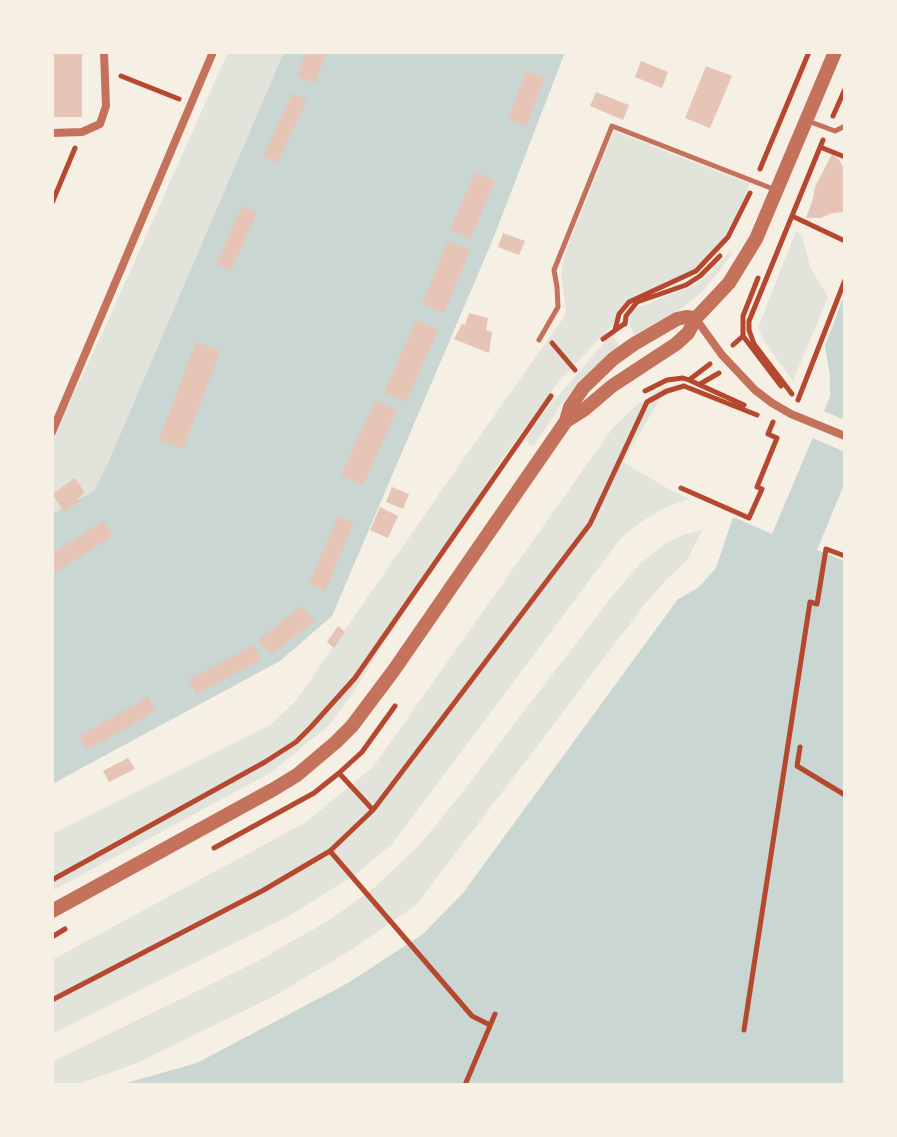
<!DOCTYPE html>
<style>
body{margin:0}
#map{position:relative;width:897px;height:1137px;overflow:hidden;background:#f6efe4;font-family:Bitter,serif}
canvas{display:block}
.frame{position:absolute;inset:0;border:54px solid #f6efe4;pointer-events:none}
</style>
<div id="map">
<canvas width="897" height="1137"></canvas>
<div class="frame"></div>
</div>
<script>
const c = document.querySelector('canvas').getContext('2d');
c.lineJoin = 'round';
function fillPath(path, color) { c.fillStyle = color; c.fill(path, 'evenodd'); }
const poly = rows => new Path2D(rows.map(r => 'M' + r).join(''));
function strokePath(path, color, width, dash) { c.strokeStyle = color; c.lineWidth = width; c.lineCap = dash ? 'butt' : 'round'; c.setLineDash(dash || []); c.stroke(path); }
fillPath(poly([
 [228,52,284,52,108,463,94,491,52,514,52,438,103,332],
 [614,131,750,184,736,216,721,242,692,271,633,297,625,305,612,326,560,380,502,459,350,697,329,725,272,772,52,891,52,834,270,725,295,702,462,461,564,317,566,310,561,273,564,256],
 [796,231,802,235,810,267,828,297,793,381,764,341,758,328],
 [730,251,732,253,730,257,704,290,681,309,634,335,630,326,630,320,631,315,637,308,697,284,711,273],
 [610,336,614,337,619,345,583,378,562,403,535,444,531,446,528,444,526,439,541,416],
 [669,383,623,462,672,491,690,499,666,507,640,523,620,539,393,843,356,874,289,916,52,1034,52,960,306,822,373,767,612,429,635,406],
 [702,530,687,560,665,581,645,604,417,904,354,948,274,996,137,1063,75,1085,52,1085,52,1062,258,961,331,919,374,888,421,843,454,803,613,595,640,564,665,544,683,535]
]), '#e2e4dc');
fillPath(poly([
 [284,52,565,52,493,239,332,616,280,661,52,784,52,514,94,491,108,463],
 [845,293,845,482,817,550,845,561,845,1085,119,1085,197,1063,348,983,423,934,463,893,678,599,698,588,716,568,733,517,772,534,830,397,830,376,825,346]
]), '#c9d6d2');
fillPath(poly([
 [821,410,845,420,845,452,810,437]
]), '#f6efe4');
fillPath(poly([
 [52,52,82,54,82,117,52,117],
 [306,52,327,52,315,83,297,77],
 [641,61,668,72,662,88,635,77],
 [706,66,732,76,710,128,685,118],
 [526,71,545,78,526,126,508,119],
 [596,92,629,105,623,120,590,106],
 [293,93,307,100,277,163,263,156],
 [832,154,839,160,845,170,845,212,833,213,820,218,806,218,813,199,815,187],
 [475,172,495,181,470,239,450,230],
 [242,206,257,213,231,271,216,264],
 [503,233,525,241,519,255,498,247],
 [448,241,470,250,444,313,422,304],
 [469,313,488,318,486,330,492,332,489,353,454,339,462,324,465,325],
 [416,320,438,330,406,402,384,393],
 [196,342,220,351,183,449,159,440],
 [375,401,397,410,363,485,341,476],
 [75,478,85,493,78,498,80,501,64,512,55,498,52,500,52,494],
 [392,487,409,494,403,509,386,502],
 [380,507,398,516,388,538,370,530],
 [338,516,354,523,325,591,309,584],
 [104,521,113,536,52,574,52,553],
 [302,606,315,621,271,655,258,640],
 [338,626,345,632,334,648,327,642],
 [254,645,261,660,196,694,188,680],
 [148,697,156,711,87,750,79,736],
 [128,758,135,769,109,782,103,771]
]), '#e6c5b7');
strokePath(poly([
 [121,76,179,99],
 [833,116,845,89],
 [820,147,845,157],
 [760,169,809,52],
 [52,203,75,148],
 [792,216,845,241],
 [625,324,626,316,637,302,686,285,700,276,720,256],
 [615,330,619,314,629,302,696,271,728,237,750,193],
 [743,336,781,386],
 [603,339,624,324],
 [552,343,575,370],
 [733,345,743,336,743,316,758,278],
 [689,380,744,405],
 [700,384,719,373],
 [645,391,667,380,683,378,689,380,710,364],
 [792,394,754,344,749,330,749,321,823,140],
 [798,400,845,280],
 [681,488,749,518,762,489,757,487,777,438,768,434,773,422],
 [800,747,797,766,845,795],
 [339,773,373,810],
 [214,848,314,793,339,773,362,752,395,706],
 [330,851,472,1016,490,1025],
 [52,880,265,762,296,742,311,727,355,678,551,396],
 [52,937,65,929],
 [52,1000,262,891,330,851,373,810,590,524,647,402,667,391,684,386,757,415],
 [744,1030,810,602,817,604,826,549,845,556],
 [465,1085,495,1014]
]), '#b5482f', 5);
strokePath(poly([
 [808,121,835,131,845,126],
 [539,340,558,307,557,287,554,270,612,126,776,190]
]), '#c5725c', 5);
strokePath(poly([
 [52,133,82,132,100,124,106,106,104,52],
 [696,319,722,355,755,390,772,403,791,414,845,436],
 [52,432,213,52]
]), '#c5725c', 8);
strokePath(poly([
 [566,421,585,409,612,386,676,344,688,333,696,318,729,283,756,239,835,52],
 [52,911,274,789,297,775,336,742,352,726,394,670,566,421,570,407,583,388,613,359,634,344,677,319,686,317,696,318]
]), '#c5725c', 14);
</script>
